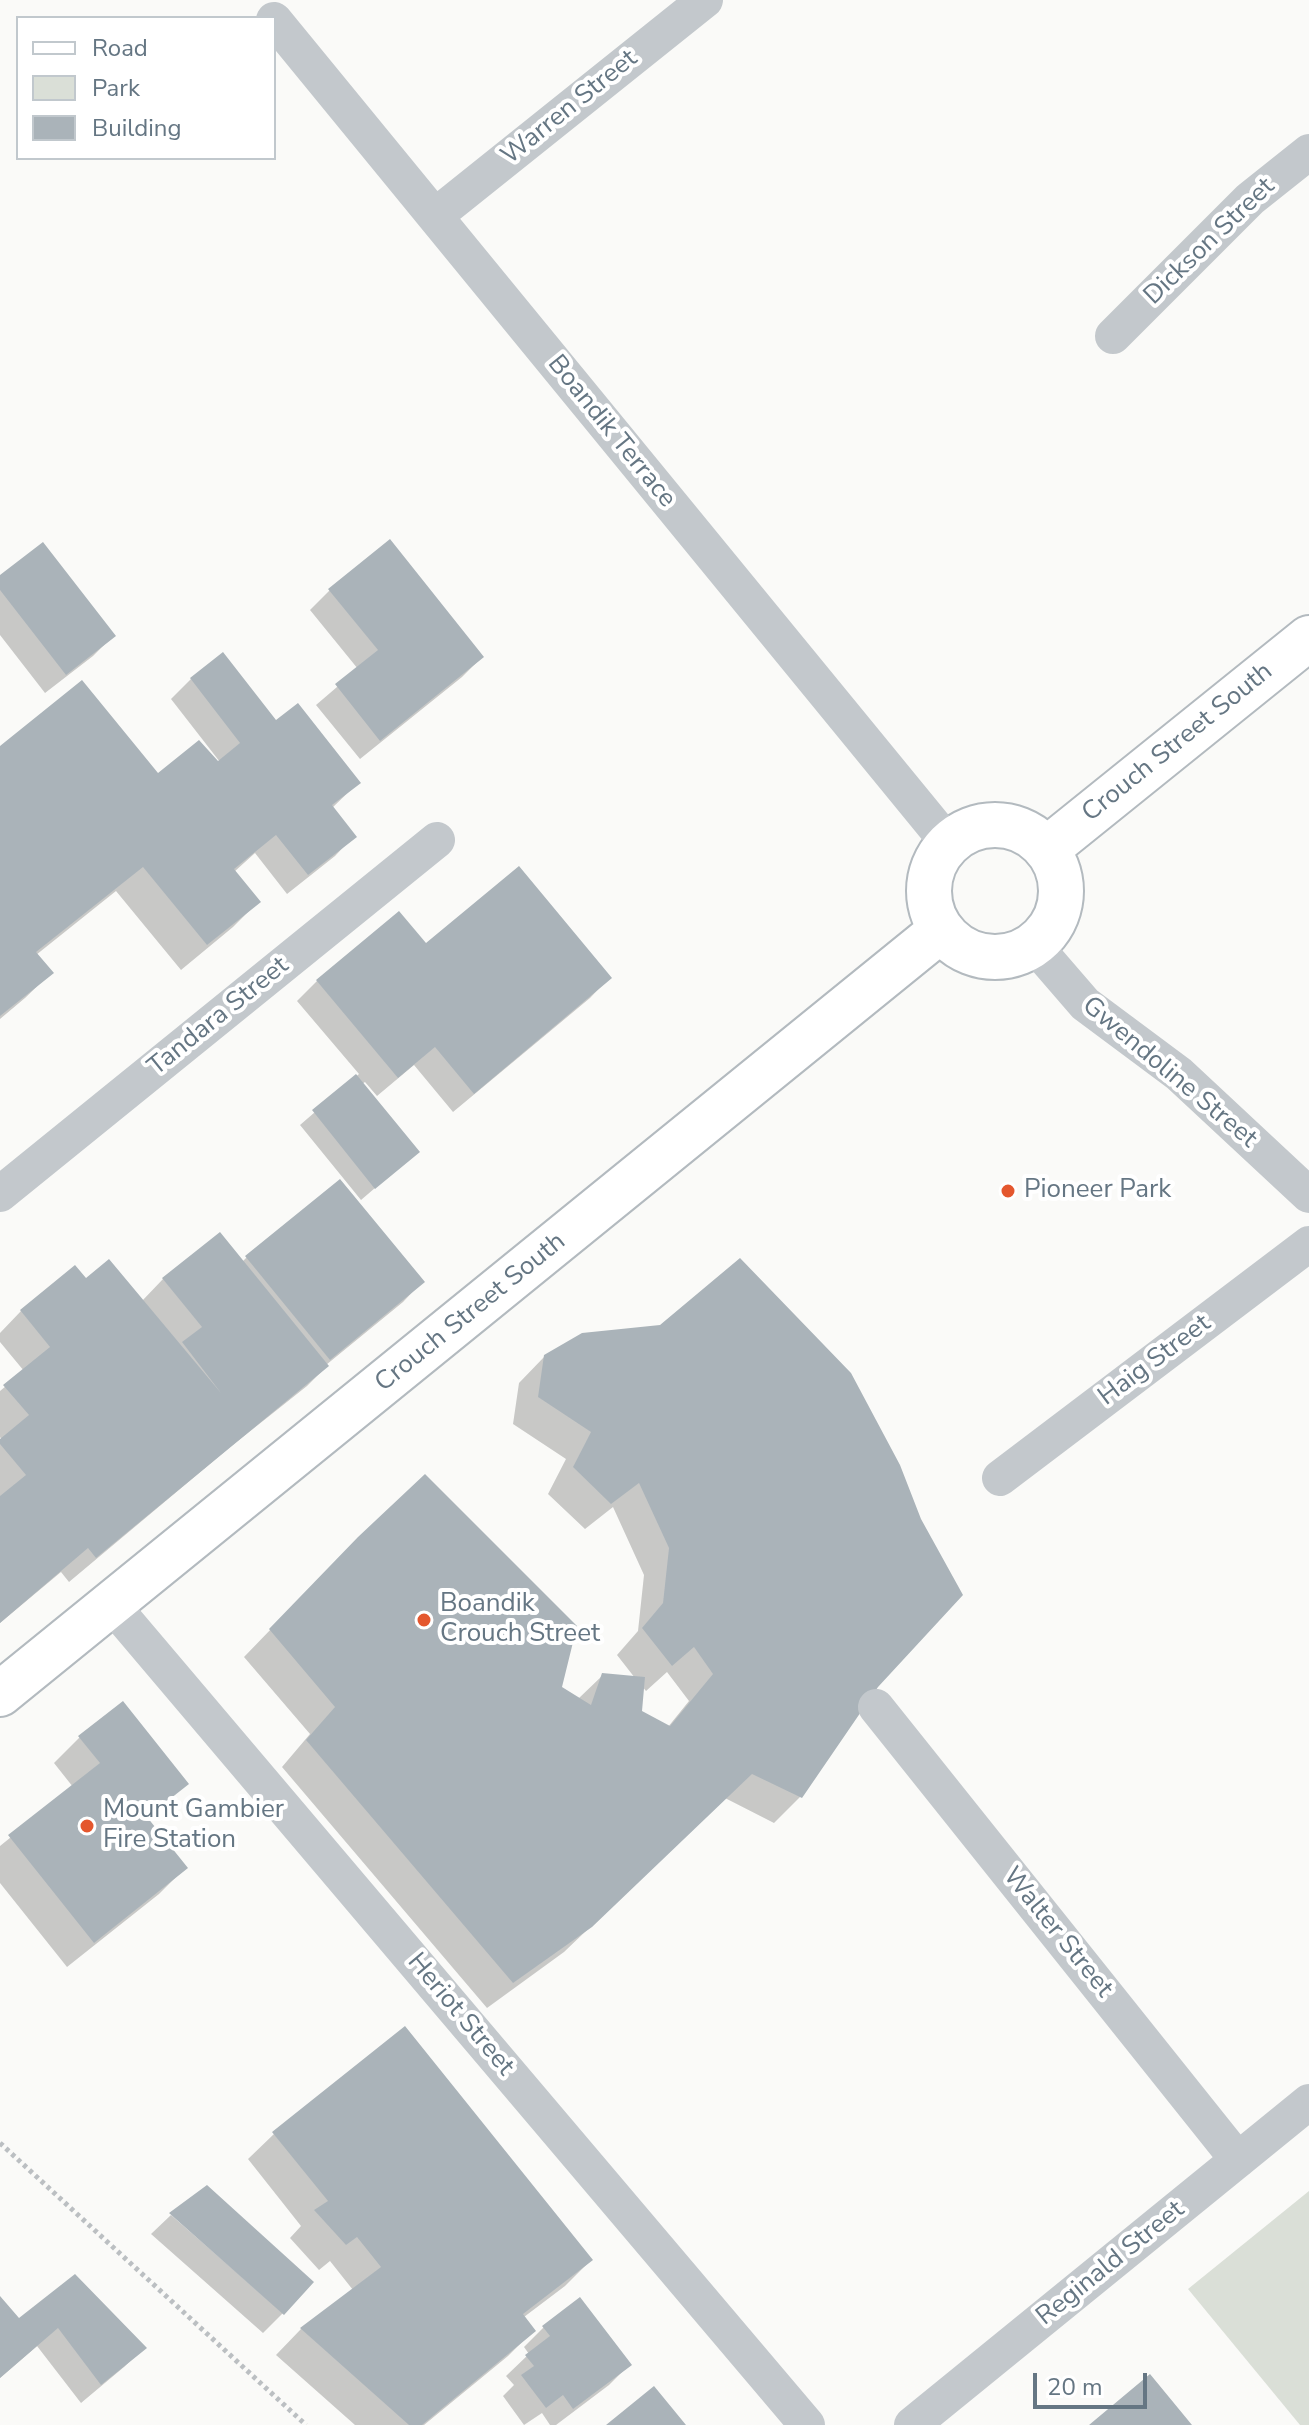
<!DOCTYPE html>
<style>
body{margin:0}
#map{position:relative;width:1309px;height:2425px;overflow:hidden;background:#fafaf8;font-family:"Nunito Sans",sans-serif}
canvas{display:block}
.legend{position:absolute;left:16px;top:16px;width:260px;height:144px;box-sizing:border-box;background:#fff;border:2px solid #c1c8cd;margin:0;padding:10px 14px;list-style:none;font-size:24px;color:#657683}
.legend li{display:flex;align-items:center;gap:16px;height:40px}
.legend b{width:40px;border:2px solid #c1c8cd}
.scale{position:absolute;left:1033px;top:2373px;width:114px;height:36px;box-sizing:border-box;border:4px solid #657683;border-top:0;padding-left:10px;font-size:24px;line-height:28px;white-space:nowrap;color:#657683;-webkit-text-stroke:6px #fff;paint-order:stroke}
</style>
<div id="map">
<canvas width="1309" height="2425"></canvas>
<ul class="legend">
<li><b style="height:10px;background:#fff"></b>Road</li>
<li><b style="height:22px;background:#dadfd7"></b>Park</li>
<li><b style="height:22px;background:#aab3b9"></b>Building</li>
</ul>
<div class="scale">20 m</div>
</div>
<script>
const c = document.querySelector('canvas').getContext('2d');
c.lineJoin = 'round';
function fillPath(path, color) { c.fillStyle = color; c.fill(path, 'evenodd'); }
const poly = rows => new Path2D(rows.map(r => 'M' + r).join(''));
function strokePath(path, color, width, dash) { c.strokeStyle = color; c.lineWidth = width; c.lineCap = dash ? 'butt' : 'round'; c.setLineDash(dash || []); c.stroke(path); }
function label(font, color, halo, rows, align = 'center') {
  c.font = font + ' "Nunito Sans",sans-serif'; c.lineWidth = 8; c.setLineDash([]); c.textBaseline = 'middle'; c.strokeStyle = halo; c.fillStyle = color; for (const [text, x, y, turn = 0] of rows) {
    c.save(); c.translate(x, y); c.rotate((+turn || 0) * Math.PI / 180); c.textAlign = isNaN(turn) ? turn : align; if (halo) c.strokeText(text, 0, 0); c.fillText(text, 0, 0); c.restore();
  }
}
fillPath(poly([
 [1309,2191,1309,2425,1300,2425,1188,2289]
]), '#dadfd7');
fillPath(poly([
 [0,577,113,636,93,656,45,693,0,635],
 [330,590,482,657,462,677,360,759,316,705,358,669,310,610],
 [191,679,275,723,358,783,332,808,354,836,335,856,287,894,255,853,234,872,258,902,233,927,181,970,116,891,36,955,51,973,25,998,0,1019,0,749,158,776,217,765,220,762,171,699],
 [426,946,609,978,590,998,453,1112,414,1065,377,1096,365,1082,362,1084,417,1152,361,1200,300,1125,359,1074,297,1001,317,981],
 [247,1257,422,1282,403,1302,326,1365,327,1366,307,1386,229,1448,69,1582,61,1572,0,1623,0,1442,2,1440,0,1437,0,1391,24,1371,0,1342,0,1333,21,1311,86,1281,142,1301,163,1279,242,1262],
 [545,1356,876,1686,800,1797,774,1823,725,1798,564,1952,487,2008,282,1767,310,1734,244,1657,359,1538,560,1688,578,1699,603,1675,635,1678,617,1655,638,1631,644,1575,613,1507,585,1529,548,1494,566,1459,513,1424,519,1383],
 [667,1672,689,1701,668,1727,640,1712,642,1686,646,1691],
 [80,1737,186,1784,147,1820,185,1868,159,1894,67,1967,0,1883,0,1846,73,1787,54,1763],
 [274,2134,591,2260,565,2286,524,2317,533,2331,508,2356,424,2425,355,2425,276,2355,301,2329,353,2290,330,2261,319,2270,290,2238,301,2226,248,2159],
 [171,2215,283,2313,263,2333,151,2234],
 [75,2277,144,2348,124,2367,81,2403,37,2346,0,2378,0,2299,18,2321],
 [544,2327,629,2365,609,2385,556,2425,550,2425,542,2413,524,2425,503,2396,514,2385,506,2376,529,2354,524,2347]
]), '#0003');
fillPath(poly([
 [390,539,484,657,380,741,335,684,378,650,328,589],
 [43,542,116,636,66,675,0,590,0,575],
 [223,652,276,720,298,703,361,783,332,805,357,837,308,875,276,835,234,869,261,902,207,945,143,867,36,952,54,973,0,1016,0,746,82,680,158,773,199,740,218,761,240,743,190,678],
 [519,866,612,978,474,1094,435,1047,398,1078,316,980,399,911,426,943],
 [356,1074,420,1152,375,1189,312,1110],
 [340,1179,425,1282,330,1360,245,1256],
 [220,1232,329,1366,96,1558,88,1548,0,1623,0,1496,26,1475,0,1444,0,1439,29,1415,3,1385,50,1347,20,1310,75,1265,86,1278,109,1259,221,1393,182,1342,202,1327,162,1278],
 [740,1258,851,1373,900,1465,921,1519,963,1595,878,1687,802,1798,752,1774,592,1927,513,1983,306,1740,335,1707,269,1629,358,1537,425,1474,577,1626,562,1687,591,1705,602,1673,645,1677,642,1711,670,1726,713,1674,694,1647,672,1666,642,1628,663,1603,669,1548,639,1483,611,1504,573,1467,591,1432,538,1397,544,1355,582,1333,660,1325],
 [123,1701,189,1784,147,1817,188,1868,94,1943,8,1835,100,1763,78,1736],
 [405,2026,593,2260,523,2314,536,2331,422,2425,409,2425,300,2328,381,2267,357,2237,346,2245,314,2210,328,2201,272,2132],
 [207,2185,314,2282,284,2315,169,2213],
 [75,2274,147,2348,101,2385,58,2328,0,2378,0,2296,19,2318],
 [580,2297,632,2365,573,2409,563,2395,546,2408,521,2375,534,2366,525,2355,550,2336,542,2326],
 [1150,2374,1192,2425,1089,2425],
 [654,2386,686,2425,606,2425]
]), '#aab3b9');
const secondary = poly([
 '929 891a66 66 0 1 1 132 0a66 66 0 1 1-132 0Z',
 [1047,849,1309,638],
 [0,1694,941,930]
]);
strokePath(secondary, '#b3babf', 48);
strokePath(poly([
 [0,2143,306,2425]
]), '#bbbfc2', 5, [4, 4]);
strokePath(poly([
 [274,20,949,844],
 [435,216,705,0],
 [1113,336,1250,199,1309,152],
 [1034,945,1085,1004,1179,1074,1309,1195],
 [0,1194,437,840],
 [1000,1478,1309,1244],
 [112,1605,807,2425],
 [876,1707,1238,2160],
 [912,2425,1309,2102]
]), '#c3c8cc', 36);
strokePath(secondary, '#fff', 44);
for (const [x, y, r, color] of [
 [1008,1191,8,"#e4572e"],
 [424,1620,8,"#e4572e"],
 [87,1826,8,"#e4572e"]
]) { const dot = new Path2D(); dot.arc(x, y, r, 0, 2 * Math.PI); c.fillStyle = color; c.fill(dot); strokePath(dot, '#fff', 3); }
label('26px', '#657683', '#fff', [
 ["Warren Street",570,108,-39],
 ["Dickson Street",1210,242,-44],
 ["Boandik Terrace",611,432,51],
 ["Crouch Street South",1178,743,-39],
 ["Tandara Street",219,1017,-39],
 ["Gwendoline Street",1169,1073,40],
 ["Crouch Street South",471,1313,-39],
 ["Haig Street",1155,1361,-37],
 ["Walter Street",1057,1933,51],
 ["Heriot Street",460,2015,50],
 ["Reginald Street",1111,2264,-39]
]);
label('26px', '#657683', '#fff', [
 ["Pioneer Park",1024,1191],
 ["Boandik",440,1605],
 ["Crouch Street",440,1635],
 ["Mount Gambier",103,1811],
 ["Fire Station",103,1841]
], 'left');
</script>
